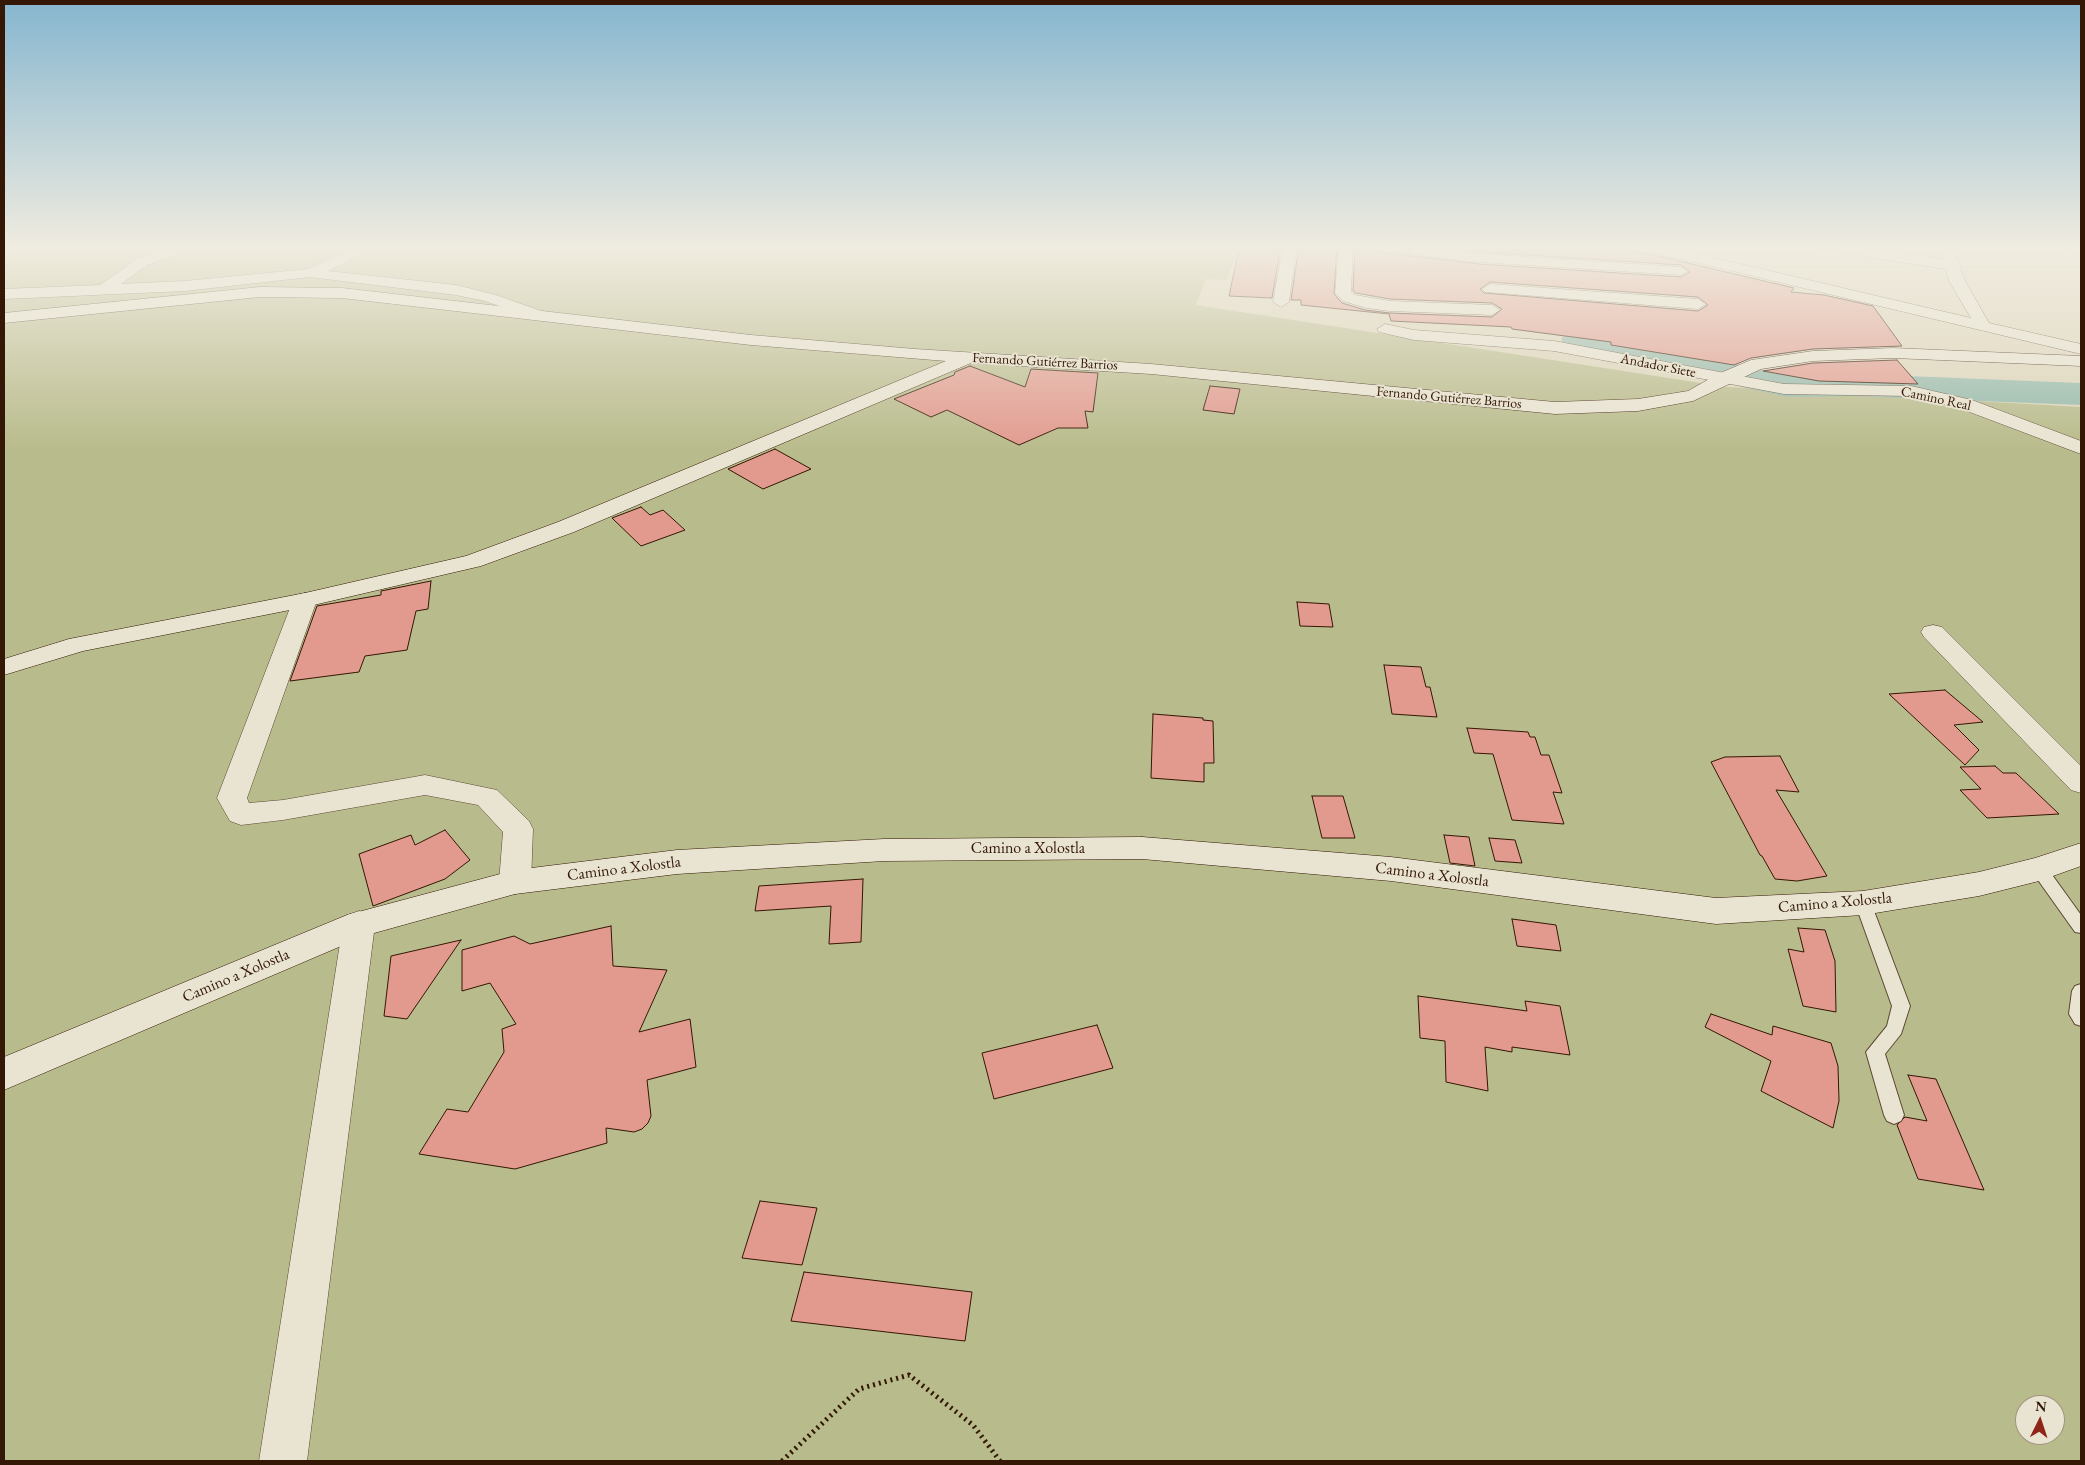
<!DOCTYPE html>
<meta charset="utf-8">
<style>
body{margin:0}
#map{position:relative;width:2085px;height:1465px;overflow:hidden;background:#ddd5ba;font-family:"EB Garamond",serif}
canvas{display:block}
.frame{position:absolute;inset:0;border:5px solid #341704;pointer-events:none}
.north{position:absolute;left:2015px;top:1395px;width:50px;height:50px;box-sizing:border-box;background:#e9e4d2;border:1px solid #a19280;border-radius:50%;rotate:4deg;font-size:14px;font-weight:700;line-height:20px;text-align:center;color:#341704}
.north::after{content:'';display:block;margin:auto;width:18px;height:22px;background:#8f2418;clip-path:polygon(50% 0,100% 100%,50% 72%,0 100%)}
</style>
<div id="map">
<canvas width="2085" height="1465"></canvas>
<div class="frame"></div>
<div class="north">N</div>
</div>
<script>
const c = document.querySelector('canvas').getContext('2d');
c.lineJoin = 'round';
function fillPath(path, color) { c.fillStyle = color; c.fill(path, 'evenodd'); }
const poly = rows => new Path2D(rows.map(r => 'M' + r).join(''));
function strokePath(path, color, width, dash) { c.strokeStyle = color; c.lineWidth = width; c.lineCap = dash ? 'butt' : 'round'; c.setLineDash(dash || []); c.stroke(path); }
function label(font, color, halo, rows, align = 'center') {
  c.font = font + ' "EB Garamond",serif'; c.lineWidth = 4; c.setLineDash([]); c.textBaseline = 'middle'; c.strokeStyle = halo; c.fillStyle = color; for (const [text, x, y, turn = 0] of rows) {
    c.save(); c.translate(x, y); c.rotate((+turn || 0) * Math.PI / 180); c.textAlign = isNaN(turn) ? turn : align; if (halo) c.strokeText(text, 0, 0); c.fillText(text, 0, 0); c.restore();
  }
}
fillPath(poly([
 [4,246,1244,246,1235,257,1227,280,1206,279,1196,305,1727,387,2081,407,2081,1461,4,1461],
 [2025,1405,2055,1405,2055,1435,2025,1435]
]), '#b8bb8b');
fillPath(poly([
 [1577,330,1787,375,1856,374,2081,383,2081,405,1856,396,1787,397,1565,347,1561,340,1565,333,1577,330]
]), '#94b9aa');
const building = poly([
 [1245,246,1281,246,1272,298,1229,296,1238,253,1243,253,1245,246],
 [1299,246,1337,246,1334,294,1342,303,1365,310,1390,313,1492,317,1502,309,1492,303,1390,299,1356,293,1353,291,1355,246,1369,246,1378,252,1479,264,1681,277,1690,272,1681,265,1479,252,1431,246,1615,246,1794,288,1791,292,1824,295,1873,306,1902,346,1813,349,1751,358,1734,365,1611,345,1611,342,1512,329,1511,327,1391,321,1389,314,1301,305,1301,300,1291,300,1299,246],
 [1490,282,1698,297,1708,305,1698,311,1484,293,1480,289,1490,282],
 [1897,360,1918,384,1819,381,1763,371,1813,363,1897,360],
 [970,366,1025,387,1031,369,1098,373,1093,412,1085,411,1088,428,1058,428,1019,445,947,410,931,417,894,399,954,375,955,372,970,366],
 [1210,386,1240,389,1234,414,1203,410,1210,386],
 [775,449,811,469,763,489,728,469,775,449],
 [641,507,650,515,663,510,685,530,641,546,612,518,641,507],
 [431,581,428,609,416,611,407,650,365,656,359,672,290,681,317,606,381,595,381,591,431,581],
 [1297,602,1329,604,1333,627,1300,626,1297,602],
 [1384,665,1421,667,1426,687,1430,687,1437,717,1392,714,1384,665],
 [1945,690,1983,722,1954,725,1979,750,1965,765,1889,694,1945,690],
 [1153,714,1203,718,1203,720,1213,721,1214,763,1204,763,1204,782,1151,778,1153,714],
 [1467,728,1528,732,1530,737,1535,737,1541,755,1549,755,1562,793,1553,792,1564,824,1512,820,1493,754,1474,753,1467,728],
 [1780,756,1799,792,1776,790,1827,876,1797,881,1775,879,1762,856,1760,855,1711,762,1725,757,1780,756],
 [1995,766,2003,773,2016,773,2059,814,1987,818,1960,790,1981,789,1960,767,1995,766],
 [1312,796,1343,796,1355,838,1322,838,1312,796],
 [445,830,470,860,445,879,373,906,359,854,411,835,415,845,445,830],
 [1444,835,1469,837,1475,866,1450,863,1444,835],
 [1489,838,1515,840,1522,863,1495,861,1489,838],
 [863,879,861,942,829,944,831,906,755,911,759,886,863,879],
 [1512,919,1556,925,1561,951,1517,946,1512,919],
 [611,926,613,966,667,970,639,1032,690,1019,696,1067,647,1080,651,1116,648,1123,642,1129,634,1132,606,1128,607,1143,515,1169,419,1154,447,1109,468,1112,504,1052,502,1029,516,1024,490,983,462,991,462,950,514,936,530,944,611,926],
 [1798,928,1825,930,1835,961,1836,1012,1803,1006,1788,949,1804,952,1798,928],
 [461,940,407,1019,384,1016,391,956,461,940],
 [1418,996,1527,1011,1525,1001,1560,1006,1570,1055,1512,1047,1512,1052,1485,1047,1488,1091,1446,1082,1445,1041,1420,1038,1418,996],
 [1711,1014,1772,1035,1773,1026,1831,1043,1838,1066,1839,1101,1833,1128,1761,1091,1771,1061,1705,1027,1711,1014],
 [1097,1025,1113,1068,994,1099,982,1053,1097,1025],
 [1908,1075,1936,1079,1984,1190,1918,1179,1897,1125,1905,1117,1927,1121,1908,1075],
 [760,1201,817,1208,802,1265,742,1258,760,1201],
 [804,1272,972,1292,965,1341,791,1321,804,1272]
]);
fillPath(building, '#e29a8e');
strokePath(building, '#341704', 1);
const lane = poly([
 [2039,863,2045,865,2081,915,2081,933,2075,932,2033,873,2031,869,2033,865,2039,863],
 [1863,897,1869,899,1871,903,1910,1006,1901,1034,1885,1054,1904,1115,1901,1121,1894,1124,1887,1121,1884,1115,1866,1052,1887,1026,1892,1006,1855,903,1857,899,1863,897],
 [2081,984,2081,1026,2075,1024,2069,1014,2072,991,2075,986,2081,984]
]);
const street = poly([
 [4,246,15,246,4,252,4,246],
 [174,246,195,246,193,249,147,265,121,284,185,281,308,269,359,246,378,246,328,271,456,285,496,295,544,312,546,315,538,320,485,301,456,295,310,277,185,291,4,299,4,289,100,285,137,259,174,246],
 [1283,246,1297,246,1289,302,1281,307,1273,302,1283,246],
 [1339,246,1353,246,1351,292,1355,295,1390,301,1492,305,1500,310,1492,315,1390,311,1366,308,1343,301,1335,293,1339,246],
 [1371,246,1415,246,1479,254,1681,267,1688,271,1681,275,1479,262,1378,250,1371,246],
 [1637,246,1663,246,1971,318,1949,281,1946,269,1823,250,1816,246,1853,246,1943,259,1941,246,1953,246,1965,281,1989,323,2081,344,2081,354,1644,250,1637,246],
 [2064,246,2081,246,2081,255,2066,249,2064,246],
 [1490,284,1698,299,1706,304,1698,309,1485,292,1482,289,1490,284],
 [1385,324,1414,330,1554,341,1784,384,1911,386,1972,400,2081,441,2081,454,1959,408,1911,396,1784,394,1554,351,1414,340,1379,332,1377,329,1385,324],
 [305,593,313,595,317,600,247,798,249,803,283,800,425,775,497,790,529,821,533,829,531,882,526,890,515,894,504,890,499,882,503,832,478,805,425,795,283,820,241,825,230,821,217,798,293,600,297,595,305,593],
 [1933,625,1942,627,2081,766,2081,793,2071,790,1924,637,1921,632,1924,627,1933,625],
 [359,911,371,915,375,924,307,1461,259,1461,343,924,347,915,359,911]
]);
const secondary = poly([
 [260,287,342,288,751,335,915,349,1151,364,1555,402,1638,399,1688,391,1718,374,1751,360,1813,351,1893,348,2081,356,2081,366,1893,358,1813,361,1761,369,1693,401,1638,411,1555,414,1151,374,971,363,574,532,481,566,305,607,83,651,4,675,4,659,69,639,305,593,466,556,558,522,946,361,751,345,342,298,260,297,4,323,4,313,260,287],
 [1142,837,1391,857,1716,898,1863,891,1979,872,2035,858,2081,843,2081,866,2039,881,1979,896,1863,915,1716,924,1391,881,1142,859,884,861,677,874,515,894,367,935,4,1090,4,1057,347,915,515,870,677,850,884,839,1142,837]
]);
strokePath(lane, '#5e4632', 2);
strokePath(street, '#5e4632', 1);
strokePath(secondary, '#341704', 1);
strokePath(poly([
 [782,1461,859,1389,909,1375,973,1425,1000,1461]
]), '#341704', 5, [2, 4]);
fillPath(lane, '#e9e4d2');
fillPath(street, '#e9e4d2');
fillPath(secondary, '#e9e4d2');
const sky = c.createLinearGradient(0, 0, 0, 451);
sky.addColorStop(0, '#86b6cf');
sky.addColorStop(0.55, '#f0ece0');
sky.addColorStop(1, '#f0ece000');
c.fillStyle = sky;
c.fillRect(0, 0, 2085, 451);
label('14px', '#341704', '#e9e4d2', [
 ["Fernando Gutiérrez Barrios",1045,362,3],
 ["Andador Siete",1658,366,11],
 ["Fernando Gutiérrez Barrios",1449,398,5],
 ["Camino Real",1936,399,12]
]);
label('16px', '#341704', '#e9e4d2', [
 ["Camino a Xolostla",1028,849],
 ["Camino a Xolostla",624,869,-7],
 ["Camino a Xolostla",1432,875,7],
 ["Camino a Xolostla",1835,903,-5],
 ["Camino a Xolostla",236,976,-23]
]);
</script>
